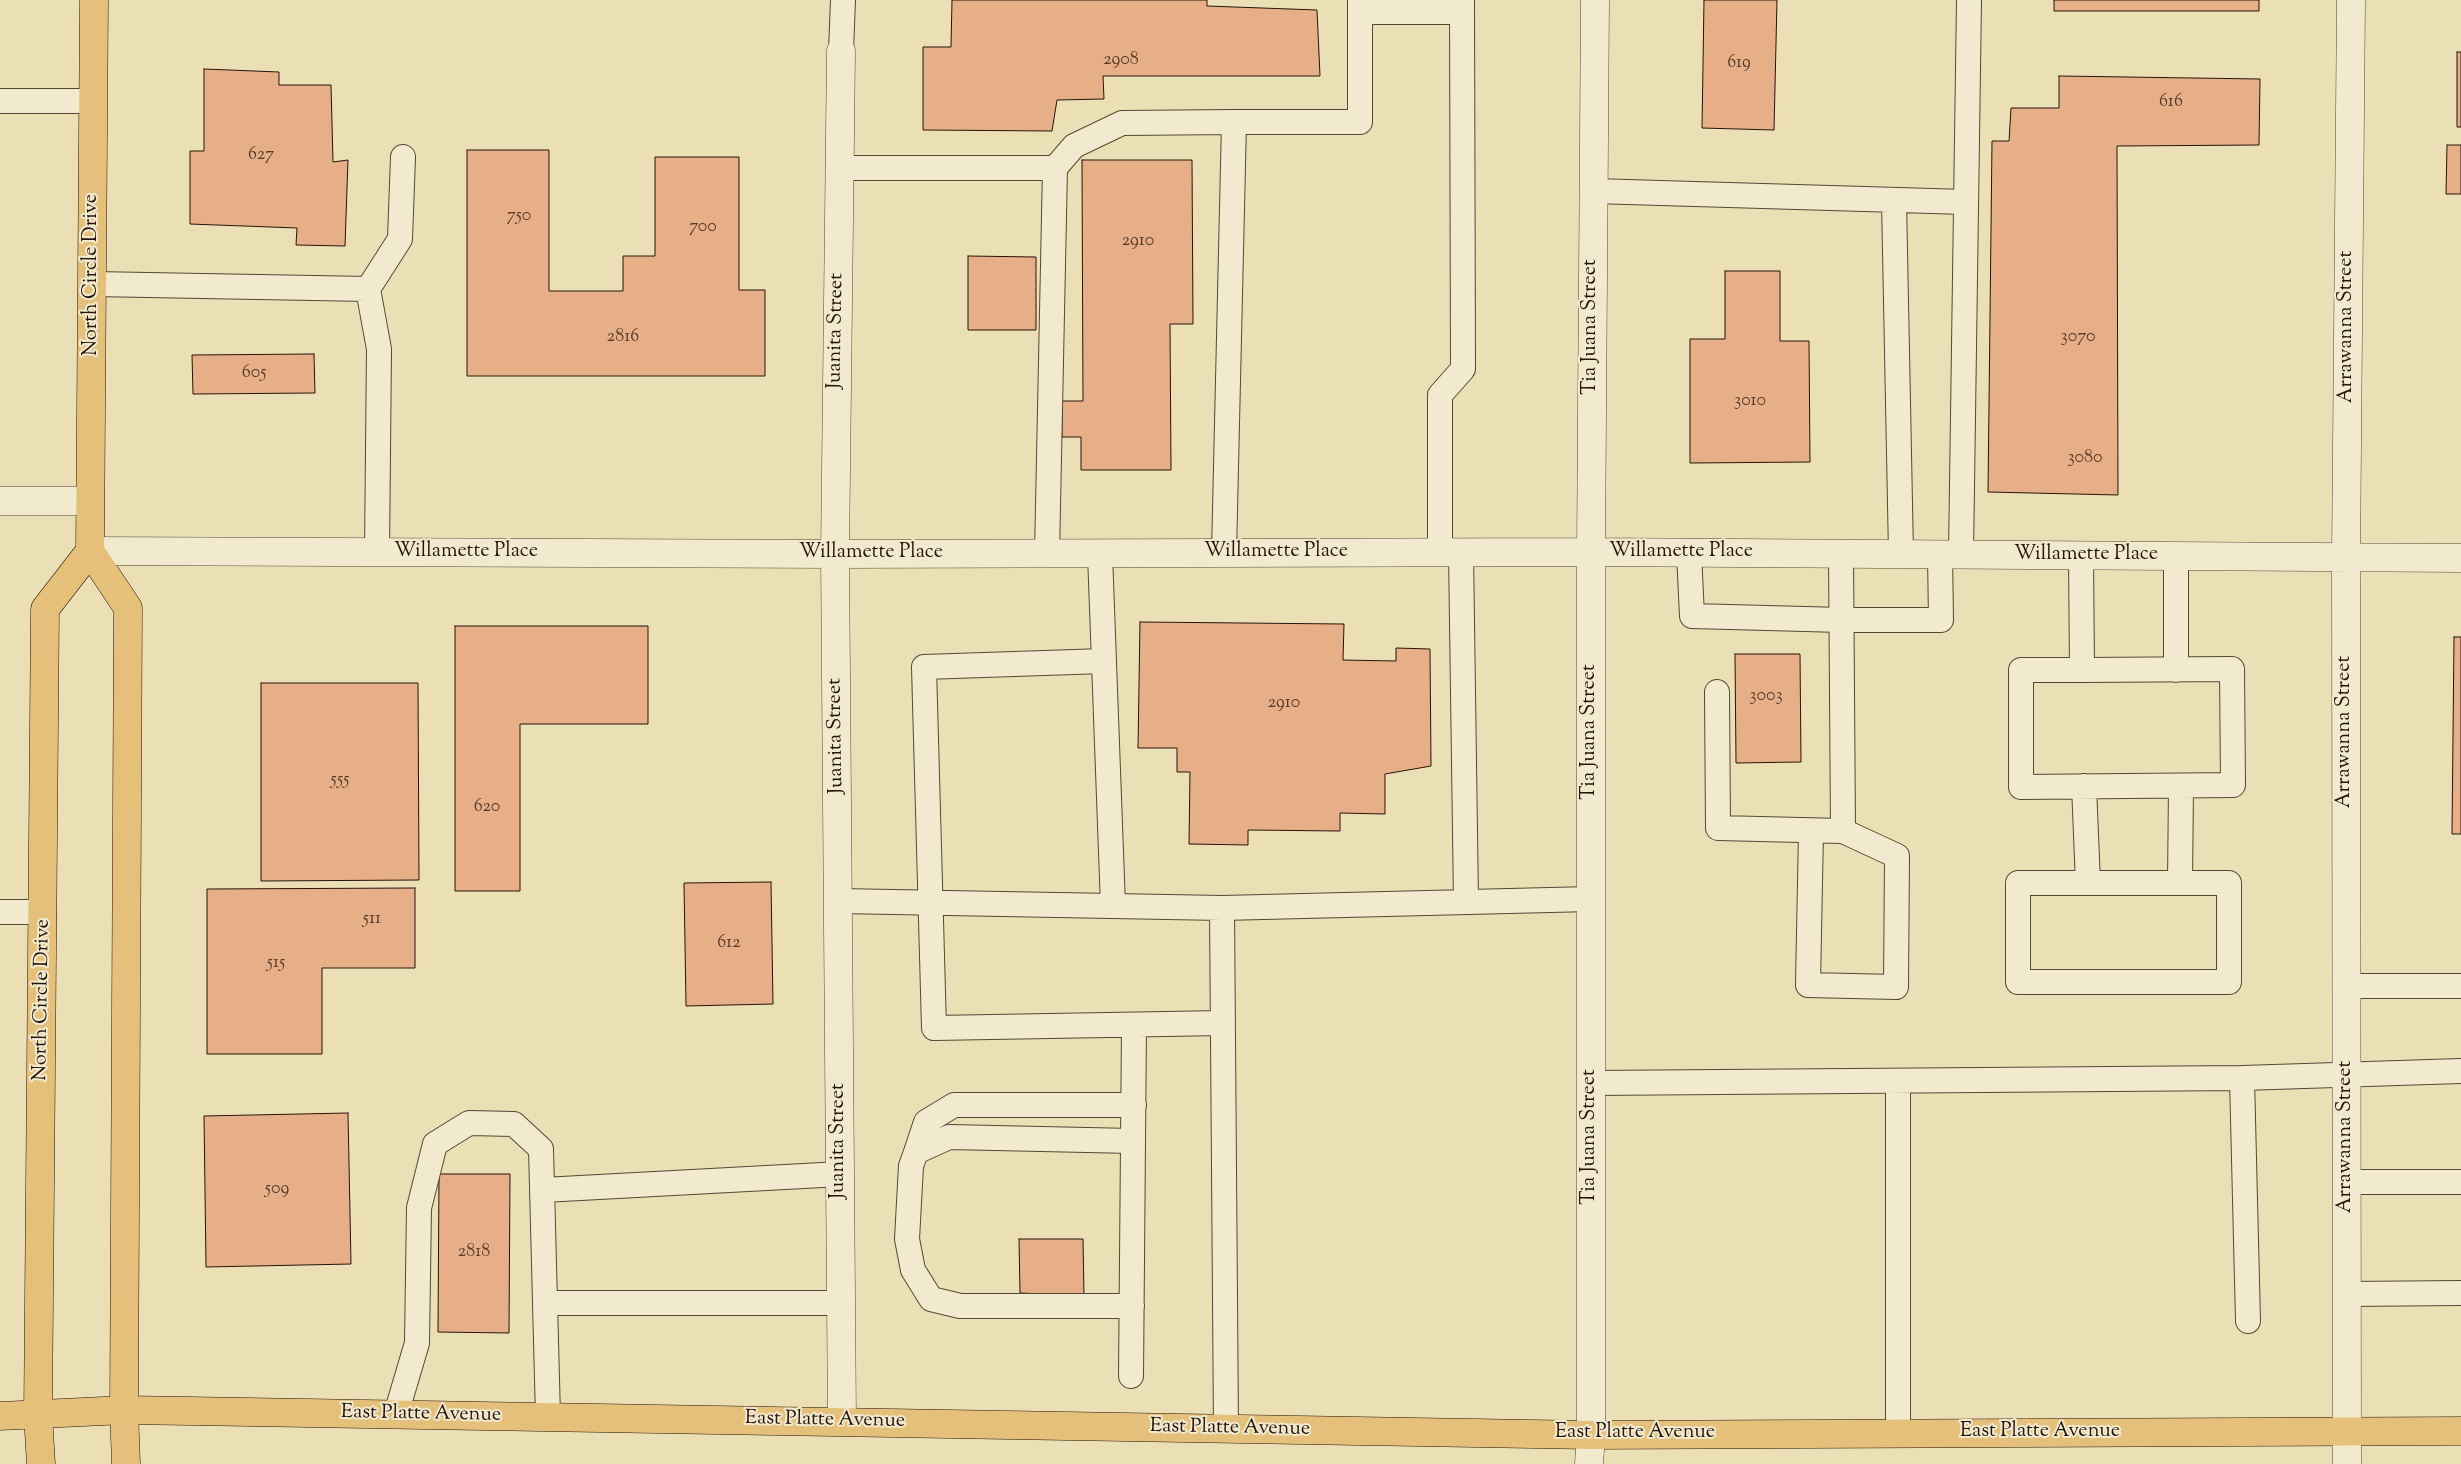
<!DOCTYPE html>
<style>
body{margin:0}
canvas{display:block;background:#eadfb5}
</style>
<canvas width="2461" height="1464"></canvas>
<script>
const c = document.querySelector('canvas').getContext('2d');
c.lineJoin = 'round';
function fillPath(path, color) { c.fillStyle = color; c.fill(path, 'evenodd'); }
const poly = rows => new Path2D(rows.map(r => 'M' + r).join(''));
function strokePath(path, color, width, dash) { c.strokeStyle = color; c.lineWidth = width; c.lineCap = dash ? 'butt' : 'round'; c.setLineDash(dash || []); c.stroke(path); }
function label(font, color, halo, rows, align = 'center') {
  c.font = font + ' "Sorts Mill Goudy",serif'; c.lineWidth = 4; c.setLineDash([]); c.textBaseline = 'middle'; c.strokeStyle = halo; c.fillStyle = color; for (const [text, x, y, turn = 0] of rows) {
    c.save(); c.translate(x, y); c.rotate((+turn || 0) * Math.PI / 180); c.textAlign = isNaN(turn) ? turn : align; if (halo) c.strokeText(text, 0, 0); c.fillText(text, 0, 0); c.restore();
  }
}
const building = poly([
 [952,0,1207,0,1207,6,1317,10,1320,76,1103,76,1104,99,1057,100,1052,131,923,130,923,47,951,47,952,0],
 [1704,0,1777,0,1774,130,1702,128,1704,0],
 [2054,0,2259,0,2259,11,2054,11,2054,0],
 [2457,52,2461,52,2461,127,2457,127,2457,52],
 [204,69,279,72,279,85,331,85,333,162,348,160,345,246,296,245,297,228,190,224,190,151,204,151,204,69],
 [2059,76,2260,79,2259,145,2117,146,2118,495,1988,492,1992,141,2009,141,2011,108,2059,108,2059,76],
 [2447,145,2461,145,2461,194,2446,194,2447,145],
 [467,150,549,150,549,291,623,291,623,256,655,256,655,157,739,157,739,290,765,290,765,376,467,376,467,150],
 [1082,160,1192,160,1193,324,1170,324,1171,470,1081,470,1081,437,1062,437,1062,401,1083,401,1082,160],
 [968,256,1036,257,1036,330,968,330,968,256],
 [1725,271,1780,271,1780,341,1809,341,1810,462,1690,463,1690,339,1725,339,1725,271],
 [314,354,315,393,193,394,192,355,314,354],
 [1140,622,1344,624,1343,660,1396,661,1396,648,1430,649,1431,766,1385,774,1385,814,1340,813,1340,831,1248,830,1248,845,1189,844,1190,772,1177,772,1177,748,1138,748,1140,622],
 [455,626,648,626,648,724,520,724,520,891,455,891,455,626],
 [2454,637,2461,637,2461,834,2452,834,2454,637],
 [1735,654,1800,654,1801,762,1736,763,1735,654],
 [261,683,418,683,419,880,261,881,261,683],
 [771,882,773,1004,686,1006,684,883,771,882],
 [415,888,415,968,322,968,322,1054,207,1054,207,889,415,888],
 [348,1113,351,1264,206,1267,204,1116,348,1113],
 [439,1174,510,1174,509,1333,438,1332,439,1174],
 [1019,1239,1083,1239,1084,1296,1020,1293,1019,1239]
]);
fillPath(building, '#e6af88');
strokePath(building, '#26140a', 1);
const service = poly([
 [1360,12,1462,12],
 [841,51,843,0],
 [0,101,94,101],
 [1234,122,1360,122,1360,0],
 [839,168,1055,168,1047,554],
 [1055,168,1074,146,1122,123,1234,122,1224,553],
 [1593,191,1966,202],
 [1894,200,1901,554],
 [93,284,368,289],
 [377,552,379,349,368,289,400,239,403,157],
 [1440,552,1440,395,1463,369,1462,0],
 [1461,552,1466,902],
 [1689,553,1692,616,1842,620,1941,620,1940,555],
 [1100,554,1113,906],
 [1961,555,1969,0],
 [2081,556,2082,670,2021,670,2021,787,2233,785,2232,669,2082,670],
 [1104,661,924,667,934,1028,1223,1023],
 [2176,670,2176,557],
 [1717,692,1718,828,1843,831,1841,554],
 [2084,786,2088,883,2018,883,2018,982,2229,982,2229,883,2088,883],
 [1811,831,1808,985,1896,987,1897,856,1843,831],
 [2180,883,2181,786],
 [838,901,1222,908,1591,899],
 [1222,908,1226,1429],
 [0,912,44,912],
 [2346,986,2461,986],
 [2242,1078,2248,1321],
 [1898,1081,1898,1434],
 [1591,1083,2242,1078,2461,1071],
 [916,1152,949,1137,1133,1141],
 [2347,1182,2461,1182],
 [543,1190,841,1174],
 [2347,1294,2461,1293],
 [545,1303,841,1303],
 [1132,1306,960,1306,931,1299,913,1270,907,1239,911,1166,916,1152,926,1122,954,1105,1134,1105],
 [1131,1376,1134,1026],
 [396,1414,417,1343,419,1208,435,1144,469,1123,514,1124,541,1149,548,1417]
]);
const minor = poly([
 [841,51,835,554,842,1421],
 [0,501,90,501],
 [90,551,835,554,1591,552,2461,558],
 [1589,1464,1591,1435,1591,552,1595,0],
 [2347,1464,2346,558,2351,0]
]);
const primary = poly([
 [94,0,90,551,128,608,124,1410,126,1464],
 [0,1416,124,1410,190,1411,1591,1435,2461,1431],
 [41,1464,38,1415,45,609,90,551]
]);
strokePath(service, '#574735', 26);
strokePath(minor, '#574735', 29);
strokePath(primary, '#26140a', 29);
strokePath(service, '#f1eacf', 24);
strokePath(minor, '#f1eacf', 28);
strokePath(primary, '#e5c07a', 28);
label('18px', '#563b2a', null, [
 ["2908",1121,61],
 ["619",1739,64],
 ["616",2171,103],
 ["627",261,156],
 ["750",519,217],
 ["700",703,228],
 ["2910",1138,242],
 ["2816",623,338],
 ["3070",2078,338],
 ["605",254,374],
 ["3010",1750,402],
 ["3080",2085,459],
 ["3003",1766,697],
 ["2910",1284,704],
 ["555",340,781],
 ["620",487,808],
 ["511",372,920],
 ["612",729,944],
 ["515",276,964],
 ["509",277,1190],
 ["2818",474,1253]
]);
label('20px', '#26140a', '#f1eacf', [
 ["North Circle Drive",93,275,-90],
 ["Tia Juana Street",1592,327,-90],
 ["Arrawanna Street",2348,327,-90],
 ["Juanita Street",837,331,-89],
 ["Willamette Place",466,553],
 ["Willamette Place",1276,553],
 ["Willamette Place",1681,553],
 ["Willamette Place",871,554],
 ["Willamette Place",2086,556],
 ["Tia Juana Street",1591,732,-90],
 ["Arrawanna Street",2346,732,-90],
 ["Juanita Street",837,736,-91],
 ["North Circle Drive",43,1000,-89],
 ["Tia Juana Street",1591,1137,-90],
 ["Arrawanna Street",2347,1137,-90],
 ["Juanita Street",840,1141,-90],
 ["East Platte Avenue",421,1415,1],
 ["East Platte Avenue",825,1421,1],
 ["East Platte Avenue",1230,1429,1],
 ["East Platte Avenue",2040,1433],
 ["East Platte Avenue",1635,1434]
]);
</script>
